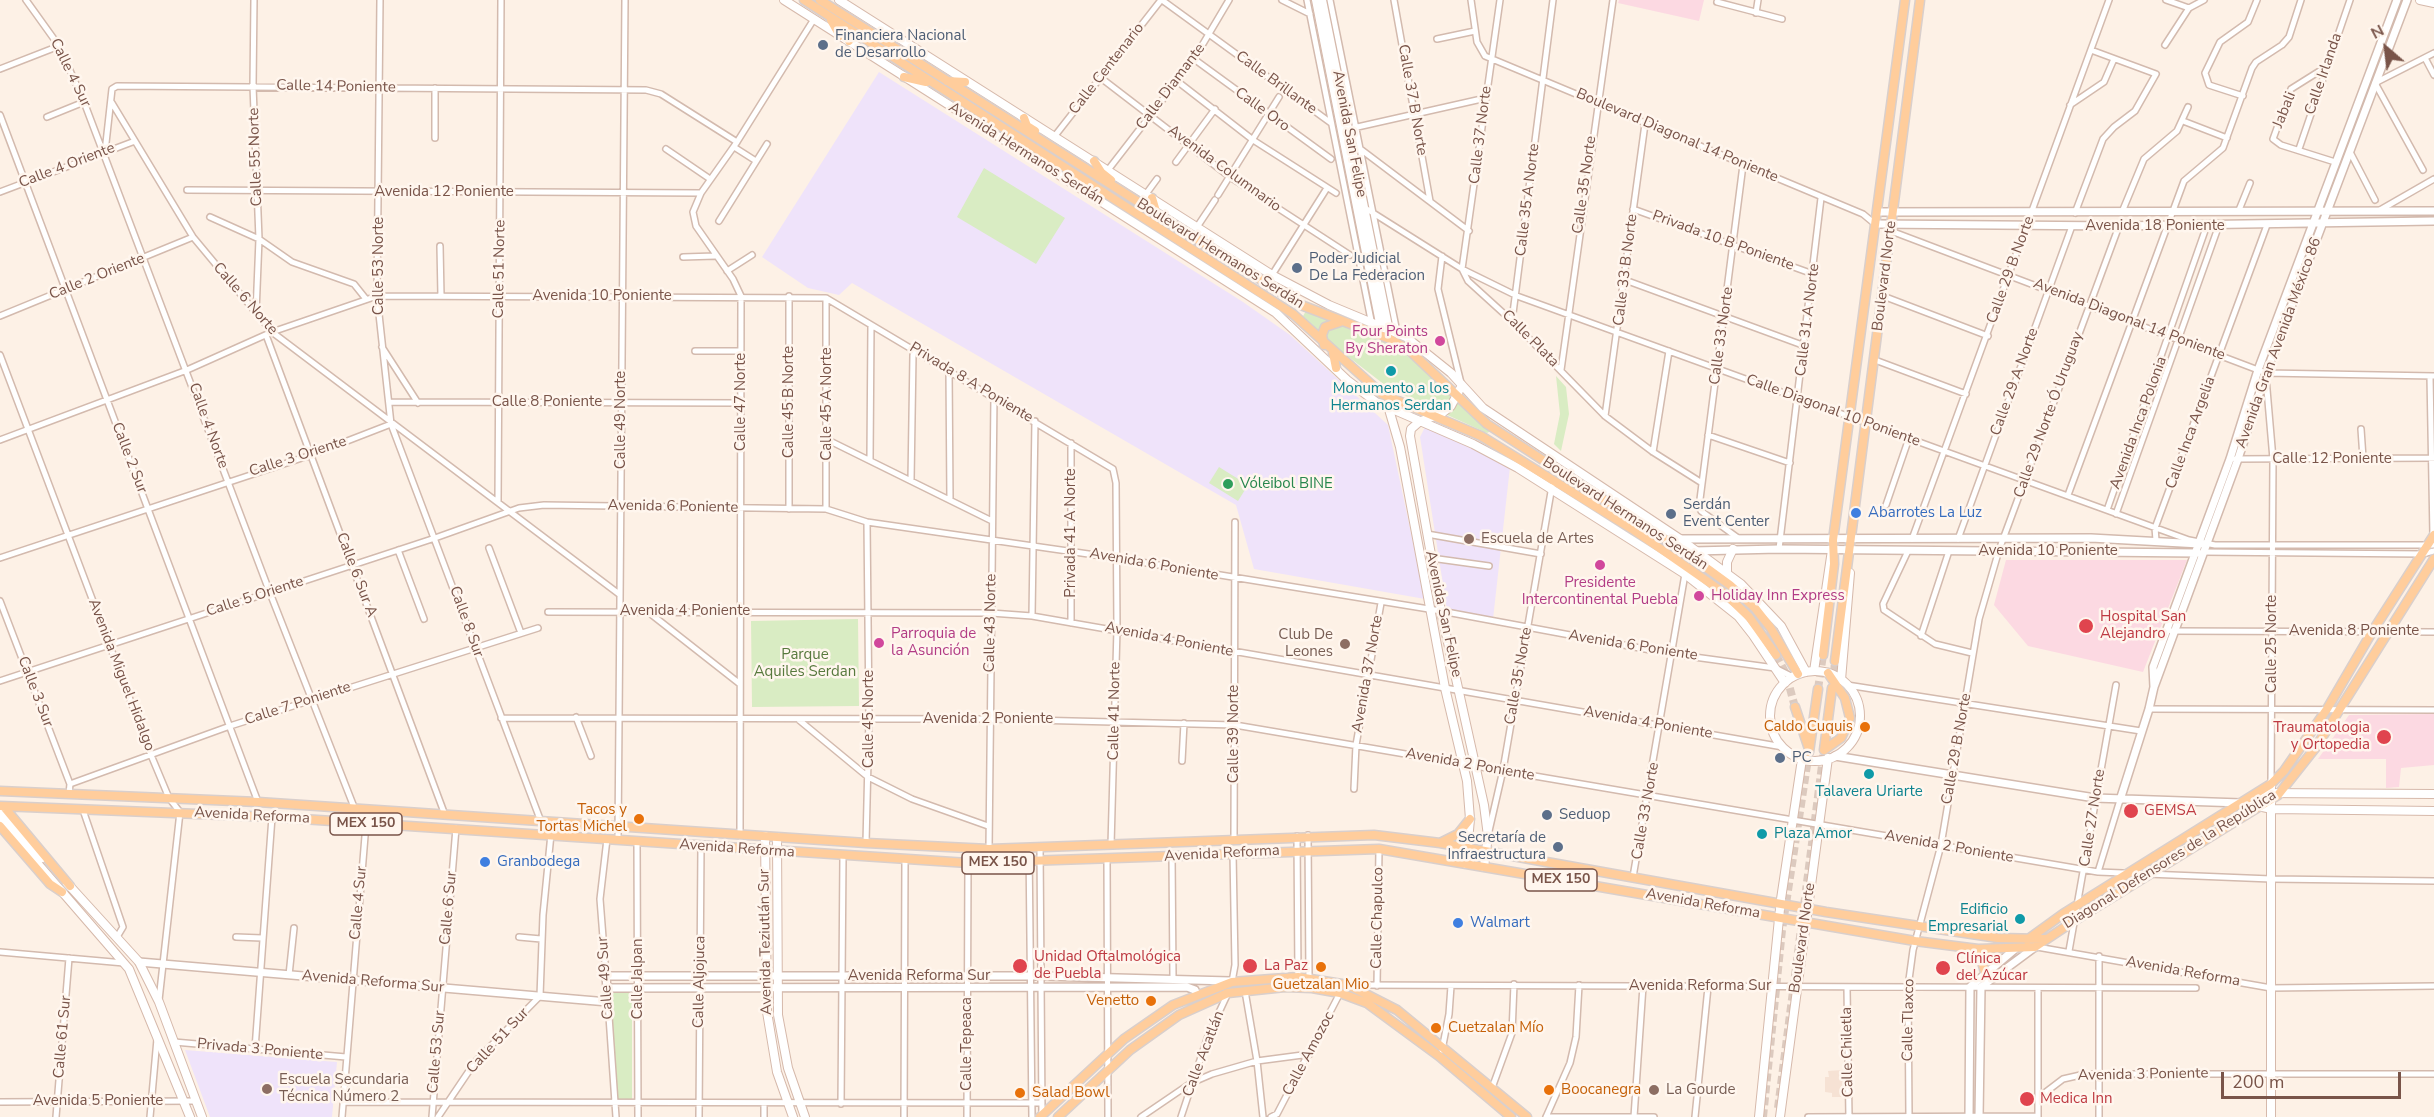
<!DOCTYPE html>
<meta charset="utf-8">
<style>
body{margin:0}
#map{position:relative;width:2434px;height:1117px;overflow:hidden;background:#fdf1e6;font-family:"Nunito Sans",sans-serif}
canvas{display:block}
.north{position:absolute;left:2356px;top:18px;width:60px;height:60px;-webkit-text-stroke:4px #fff6ee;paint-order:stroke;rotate:332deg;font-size:16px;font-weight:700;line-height:24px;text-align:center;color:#795449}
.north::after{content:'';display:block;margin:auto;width:21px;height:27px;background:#795449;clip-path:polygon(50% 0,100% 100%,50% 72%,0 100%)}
.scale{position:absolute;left:2221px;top:1072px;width:180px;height:27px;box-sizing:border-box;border:3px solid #795449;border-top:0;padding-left:8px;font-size:18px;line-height:21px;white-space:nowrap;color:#795449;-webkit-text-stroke:4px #fff6ee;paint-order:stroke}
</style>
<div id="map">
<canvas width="2434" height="1117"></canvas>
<div class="north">N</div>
<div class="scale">200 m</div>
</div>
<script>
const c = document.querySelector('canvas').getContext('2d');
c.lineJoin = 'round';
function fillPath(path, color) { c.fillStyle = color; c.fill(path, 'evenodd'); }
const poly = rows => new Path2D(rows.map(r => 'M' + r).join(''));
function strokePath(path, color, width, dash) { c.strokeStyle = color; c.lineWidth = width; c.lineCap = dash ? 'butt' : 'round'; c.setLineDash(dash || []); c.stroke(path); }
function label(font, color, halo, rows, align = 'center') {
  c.font = font + ' "Nunito Sans",sans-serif'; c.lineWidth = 5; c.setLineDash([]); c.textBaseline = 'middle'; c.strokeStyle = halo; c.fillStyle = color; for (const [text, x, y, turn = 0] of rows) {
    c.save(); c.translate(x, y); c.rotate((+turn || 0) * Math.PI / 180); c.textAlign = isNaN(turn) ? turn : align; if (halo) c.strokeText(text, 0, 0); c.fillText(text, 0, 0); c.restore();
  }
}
fillPath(poly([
 [1843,1070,1843,1097,1832,1097,1832,1093,1825,1092,1825,1077,1829,1077,1828,1071]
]), '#f6e2d4');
fillPath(poly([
 [879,72,1243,302,1290,335,1388,425,1425,599,1254,569,1236,505,852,283,839,295,808,288,762,257],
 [1426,425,1510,467,1493,619,1447,610,1420,437],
 [185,1050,337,1062,332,1117,210,1117]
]), '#efe3fa');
fillPath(poly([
 [1619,0,1704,0,1699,21,1618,3],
 [2006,560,2187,560,2143,672,2028,646,1994,605],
 [2434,714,2434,765,2401,768,2399,787,2386,788,2386,759,2318,759,2349,715]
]), '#fcd9e2');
fillPath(poly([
 [984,168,1065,218,1036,264,957,217],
 [1306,311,1395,346,1442,384,1491,431,1487,433,1390,389,1341,351,1303,316],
 [1556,376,1566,387,1569,414,1561,451,1554,444,1560,414],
 [1219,467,1248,485,1238,501,1209,483],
 [858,619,859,706,752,707,751,621],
 [632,992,632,1099,617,1100,611,993]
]), '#d9ecc3');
strokePath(poly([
 [1776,655,1786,674,1795,707],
 [1833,685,1835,661],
 [1818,689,1823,655],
 [1778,1108,1824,750],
 [1763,1117,1782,930,1809,752]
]), '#dccabf', 8, [8, 4]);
const minor = poly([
 [26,0,59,46,84,102,270,593,354,807,366,824,342,1117],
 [254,0,253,86,259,239,256,313],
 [380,0,377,296,391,424,540,819],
 [1162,0,1331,123],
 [1282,0,1310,14],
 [1307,0,1372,325],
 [1330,0,1397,332],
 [1394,0,1430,201],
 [1471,0,1477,42,1485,56,1863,214,1875,224],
 [2166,0,2189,8],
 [1717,2,1782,19],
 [1756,13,1758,0],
 [1437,39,1475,31],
 [2165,45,2189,8,2204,0],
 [2425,58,2434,75],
 [1194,59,1331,159],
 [2326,67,2291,89,2273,139,2281,145,2335,162],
 [0,69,59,46],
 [1101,78,1230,177,1350,255],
 [1177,81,1253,140,1336,193],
 [435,88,435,138],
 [2243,96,2209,85,2205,73,2220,42,2248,22,2257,0],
 [112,103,193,237,272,332,619,594],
 [2070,105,2104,82,2114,59],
 [0,115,258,802],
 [47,117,84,102],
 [2183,121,2227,138],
 [1353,128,1486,98],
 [1054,137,1161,0],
 [734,147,756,161],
 [1359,148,1469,231],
 [666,149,710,179],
 [2299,149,2350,0],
 [105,152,112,89,117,86,646,90,661,94,737,142],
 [2350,152,2375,200],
 [1176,162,1215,109],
 [1108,170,1194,59,1229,0],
 [2423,170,2375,83,2434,53],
 [187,190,701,193],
 [0,192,135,141],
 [1146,194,1157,179],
 [1218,195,1279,97],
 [1362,206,1462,269,1517,296,2189,540,2215,545,2434,545],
 [1633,209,1813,274],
 [2239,210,2250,183],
 [2380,210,2434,179],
 [2122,212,2144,159,2177,131,2188,107],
 [2075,213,2103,139,2114,127,2135,111,2156,74,2091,50],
 [210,217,259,239,292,262,354,284,366,299],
 [719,221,767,144],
 [1197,227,1215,200],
 [1891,231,2266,373,2434,376],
 [440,246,441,296],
 [1442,256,1438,289,1461,383],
 [683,257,715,256],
 [1462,269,1468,281,1512,321,1605,416,1653,452,1702,483],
 [1462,269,1500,0],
 [727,271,752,255],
 [1272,275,1327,188],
 [1625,280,1805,346],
 [1883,296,1988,336],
 [0,316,193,237],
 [1512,321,1553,0],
 [266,335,445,815],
 [382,347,418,403],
 [695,351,741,351],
 [0,355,151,755,169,798,180,812,159,1000],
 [1875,360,1966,394],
 [949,370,950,500],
 [1561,370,1613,0],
 [2430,376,2433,536],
 [2266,378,2273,459,2271,784],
 [389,402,741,403],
 [1605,416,1645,124],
 [2361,429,2363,458],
 [1708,435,1790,463],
 [0,440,187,370,272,332,377,296,826,298,1113,469,1116,483,1117,629,1111,845],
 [828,440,992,521],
 [1071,443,1071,623],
 [1653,452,1669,351],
 [870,459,871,325],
 [2235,459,2434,458],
 [911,480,913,355],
 [2068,495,2184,181,2223,148,2252,68,2256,62,2282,45,2289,37,2301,0],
 [498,502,501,0],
 [1886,505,1909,438],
 [789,509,789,296],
 [826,509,826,298],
 [2107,510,2207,225],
 [2116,514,2219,225],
 [1427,534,1541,554],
 [1738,538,1701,511,1699,507,1743,165],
 [1912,539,2109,0],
 [1958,539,2072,226],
 [2156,540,2155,528,2267,225],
 [489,548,521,633],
 [1779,549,1821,198],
 [398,550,424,619],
 [1908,551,1883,604,1884,610,1935,644,1972,653],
 [2203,552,2423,554,2434,551],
 [0,558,311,455,391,424],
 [1431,558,1489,566],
 [0,601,70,784,69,794],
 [647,611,740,684],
 [548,612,991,613,1032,616,1783,747],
 [1032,616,1035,421],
 [2171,631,2434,632],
 [1921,636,1949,551],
 [0,681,435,538,519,508,544,505,826,509,867,522,1116,558,1441,611,1672,654,1775,668,1793,677],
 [1847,685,2141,731],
 [2149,709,2434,710],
 [576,717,591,756],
 [501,718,990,719,1235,725,2098,872,2271,879,2434,881],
 [799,720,868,777,912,799,988,826],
 [1182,761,1184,723],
 [70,784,230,726,538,628],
 [1354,789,1356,745,1381,603],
 [83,810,123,927,117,937],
 [1489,831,1503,770,1552,486],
 [740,834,741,296,733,279,696,226,693,212,701,193,737,142,814,19],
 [1308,835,1309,977],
 [1297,836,1298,977],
 [1234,838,1235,522],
 [618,840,625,0],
 [637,841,638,1117],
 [866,843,869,719,867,522],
 [1029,847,1032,1117],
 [1040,847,1042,1115],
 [989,849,994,396],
 [1172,856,1173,978],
 [1107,859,1108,1117],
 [2098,872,2120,800],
 [1633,877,1685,574],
 [236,937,262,938],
 [519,937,541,939],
 [2037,947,2271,988,2434,986],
 [2069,951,2116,685],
 [0,952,124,963],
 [289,975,294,928],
 [606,976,600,899,607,839],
 [1232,982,1235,965,1233,853],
 [1353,985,2196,988],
 [1377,986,1379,849],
 [1847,988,1849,1117],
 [1245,991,1257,1061,1263,1117],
 [608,1002,616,1117],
 [174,1042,346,1057],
 [255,1049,272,817],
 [1442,1050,1449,1014,1451,986],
 [1492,1088,1512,1033,1514,984],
 [2038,1098,2063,1079,2085,1074,2434,1074],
 [0,1102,196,1101],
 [343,1102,1042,1103],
 [841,1104,843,856],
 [56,1117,69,958],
 [150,1117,157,1039],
 [432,1117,456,828],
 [438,1117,475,1062,540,996,543,915,551,834],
 [699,1117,701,846],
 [764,1117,764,1104],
 [904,1117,905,860],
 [967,1117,968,863],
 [1141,1117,1191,1083,1212,1074,1257,1061,1310,1054],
 [1181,1117,1208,1036,1228,993],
 [1271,1117,1277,1114,1340,993],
 [1546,1117,1570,1063,1576,1037,1579,985],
 [1546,1117,1654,1117],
 [1634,1117,1643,986],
 [1695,1117,1708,987],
 [1808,1117,2038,1116],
 [1909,1117,1908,987,1913,950,1941,845,1979,619,1999,550,2119,226],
 [2038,1117,2038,988],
 [2099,1117,2099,956]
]);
const tertiary = poly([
 [1877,212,2434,211],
 [1875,224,2119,226,2434,221],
 [1678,539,2091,538,2200,544],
 [1693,551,1779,549,2198,553],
 [2154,687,2153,667,2230,459,2258,370,2397,0],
 [1835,756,2095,798,2241,803],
 [2120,800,2149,709,2154,687,2238,459,2266,373,2407,0],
 [139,962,608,1002,606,976,1042,976,1230,981],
 [607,988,1187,987,1195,990,1197,995],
 [1969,1117,1970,987,2015,949],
 [1979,1117,1981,987,2035,947]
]);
const secondary = poly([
 [784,0,1276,313,1347,380,1376,402,1473,444,1518,468,1685,574,1738,616,1753,635,1785,683],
 [839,0,1272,275,1329,305,1406,337,1451,373,1483,408,1680,539,1741,584,1781,626,1806,672],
 [1316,0,1381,328],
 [1322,0,1389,331],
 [2420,0,2434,3],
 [1462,385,1451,406,1442,413,1419,422,1411,429,1410,436,1441,611,1484,805,1488,836,1484,867],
 [1388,406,1400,447,1445,688,1467,781,1470,819,1466,864],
 [1727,573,1727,562,1733,549],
 [1814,671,1832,550],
 '1770 716a45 45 0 1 1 90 0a45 45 0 1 1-90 0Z',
 [1841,680,1850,573],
 [2259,793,2434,794],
 [2243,803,2272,809,2434,811],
 [0,812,42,858],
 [0,820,129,969,190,1117],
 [765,836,767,1012,777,1072,793,1117],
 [777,837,778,1015,788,1068,805,1117],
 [67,883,139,962,159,1002,202,1117],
 [1759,1117,1781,899,1802,759],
 [1780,1117,1828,758],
 [2271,1117,2271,784]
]);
const primary = poly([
 [804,0,1293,314,1382,394,1481,436,1632,529,1724,593,1749,617,1776,655],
 [820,0,1301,305,1390,339,1409,350,1487,424,1682,550,1730,585,1755,608,1770,627,1798,674],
 [831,20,840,36],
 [841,26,849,41],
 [904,77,926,82],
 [947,81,965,82],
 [1024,118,1027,126,1035,131],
 [1094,161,1101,172,1111,180],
 [1152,198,1157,215],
 [1324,345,1322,335,1325,327,1340,322],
 [1333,353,1336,368],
 [1823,655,1834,564,1833,540,1905,0],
 [1835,661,1920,0],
 [1795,707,1809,749],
 [1824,750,1841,738,1850,718,1845,698,1828,673],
 [1824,750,1832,688],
 [1809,752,1818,689],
 [0,791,258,802,866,843,989,849,1374,835,1440,843,1826,912,1998,938,2045,939],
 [0,806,272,817,968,863,1379,849,1915,941,1978,949,2035,947,2077,919,2278,795,2316,747,2434,559],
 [4,807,70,886],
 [0,826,50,884,62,892],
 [1440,843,1458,834,1470,819],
 [2027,940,2063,914,2271,784,2284,771,2327,709,2372,632,2434,535],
 [1978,949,1985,972],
 [1040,1117,1124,1039,1173,1005,1232,982,1298,977,1348,985,1397,1010,1527,1117],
 [1058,1117,1130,1050,1179,1015,1228,993,1285,987,1312,988,1340,993,1367,1003,1439,1056,1511,1117]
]);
strokePath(minor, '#d3baae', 8);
strokePath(tertiary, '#d3baae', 10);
strokePath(secondary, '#d6b9ab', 10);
strokePath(primary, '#d9cfcc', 11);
strokePath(minor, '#fff', 5);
strokePath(tertiary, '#fff', 7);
strokePath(secondary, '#fff', 8);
strokePath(primary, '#ffcd9c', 8);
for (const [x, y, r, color] of [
 [823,45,6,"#5c6f8a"],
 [1297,268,6,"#5c6f8a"],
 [1440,341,6,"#d1479c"],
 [1391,371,6,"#0f9aa8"],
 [1228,484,6,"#2e9e5b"],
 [1856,513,6,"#3f7fe0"],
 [1671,514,6,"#5c6f8a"],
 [1469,539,6,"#8d6e63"],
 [1600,565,6,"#d1479c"],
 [1699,596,6,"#d1479c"],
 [2086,626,8,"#e0444e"],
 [879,643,6,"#d1479c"],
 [1345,644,6,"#8d6e63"],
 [1865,727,6,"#e8710a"],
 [2384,737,8,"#e0444e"],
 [1780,758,6,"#5c6f8a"],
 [1869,774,6,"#0f9aa8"],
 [2131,811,8,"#e0444e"],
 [1547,815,6,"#5c6f8a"],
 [639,819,6,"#e8710a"],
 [1762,834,6,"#0f9aa8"],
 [1558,847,6,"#5c6f8a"],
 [485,862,6,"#3f7fe0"],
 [2020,919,6,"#0f9aa8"],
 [1458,923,6,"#3f7fe0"],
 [1020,966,8,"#e0444e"],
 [1250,966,8,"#e0444e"],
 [1321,967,6,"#e8710a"],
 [1943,968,8,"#e0444e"],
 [1151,1001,6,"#e8710a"],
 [1436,1028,6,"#e8710a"],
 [267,1089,6,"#8d6e63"],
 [1549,1090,6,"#e8710a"],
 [1654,1090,6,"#8d6e63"],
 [1020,1093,6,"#e8710a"],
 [2027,1099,8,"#e0444e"]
]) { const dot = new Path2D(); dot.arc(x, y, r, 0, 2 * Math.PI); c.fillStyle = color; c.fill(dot); strokePath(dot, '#fff6ee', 2); }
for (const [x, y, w] of [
 [366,824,72],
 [998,863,72],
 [1561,880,72]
]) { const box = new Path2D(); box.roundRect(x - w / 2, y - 11, w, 22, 4.5); c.fillStyle = '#fff6ee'; c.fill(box); strokePath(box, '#795449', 1.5); }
label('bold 14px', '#795449', null, [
 ["MEX 150",366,824],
 ["MEX 150",998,863],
 ["MEX 150",1561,880]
]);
label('15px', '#4e5e75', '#fff6ee', [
 ["Financiera Nacional",835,36],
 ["de Desarrollo",835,53],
 ["Poder Judicial",1309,259],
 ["De La Federacion",1309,276],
 ["Serdán",1683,505],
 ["Event Center",1683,522],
 ["PC",1792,758],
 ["Seduop",1559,815],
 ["Secretaría de",1546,838,"right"],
 ["Infraestructura",1546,855,"right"]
], 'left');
label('15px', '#795449', '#fff6ee', [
 ["Calle Centenario",1107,69,-52],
 ["Calle 4 Sur",70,73,64],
 ["Calle Irlanda",2324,74,-71],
 ["Calle Brillante",1276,83,36],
 ["Calle 14 Poniente",336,87,1],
 ["Calle Diamante",1171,87,-53],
 ["Calle 37 B Norte",1412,100,80],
 ["Calle Oro",1262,110,36],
 ["Jabali",2285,110,-68],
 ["Avenida San Felipe",1349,134,79],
 ["Calle 37 Norte",1481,135,-83],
 ["Boulevard Diagonal 14 Poniente",1677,136,23],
 ["Avenida Hermanos Serdán",1026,154,32],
 ["Calle 55 Norte",256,157,-92],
 ["Calle 4 Oriente",67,166,-21],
 ["Avenida Columnario",1224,169,36],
 ["Calle 35 Norte",1585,185,-82],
 ["Avenida 12 Poniente",444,192],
 ["Calle 35 A Norte",1528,200,-83],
 ["Avenida 18 Poniente",2155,226],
 ["Privada 10 B Poniente",1723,241,20],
 ["Boulevard Hermanos Serdán",1220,254,32],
 ["Calle 53 Norte",379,266,-90],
 ["Calle 51 Norte",500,269,-89],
 ["Calle 33 B Norte",1626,270,-83],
 ["Calle 29 B Norte",2011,270,-70],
 ["Boulevard Norte",1885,276,-83],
 ["Calle 2 Oriente",97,277,-22],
 ["Avenida 10 Poniente",602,296],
 ["Calle 6 Norte",245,299,49],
 ["Calle 31 A Norte",1808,320,-83],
 ["Avenida Diagonal 14 Poniente",2129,320,21],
 ["Calle 33 Norte",1722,336,-82],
 ["Calle Plata",1530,339,45],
 ["Avenida Gran Avenida México 86",2279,343,-70],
 ["Calle 29 A Norte",2015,382,-70],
 ["Privada 8 A Poniente",971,383,31],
 ["Calle 8 Poniente",547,402],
 ["Calle 47 Norte",741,402,-90],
 ["Calle 45 B Norte",789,402,-90],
 ["Calle 45 A Norte",827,404,-90],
 ["Calle Diagonal 10 Poniente",1833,411,20],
 ["Calle 29 Norte Ó Uruguay",2049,415,-70],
 ["Calle 49 Norte",621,420,-90],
 ["Avenida Inca Polonia",2139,423,-70],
 ["Calle 4 Norte",208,426,70],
 ["Calle Inca Argelia",2191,433,-70],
 ["Calle 3 Oriente",298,457,-18],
 ["Calle 2 Sur",129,458,69],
 ["Calle 12 Poniente",2332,459],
 ["Avenida 6 Poniente",673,507,1],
 ["Boulevard Hermanos Serdán",1625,514,33],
 ["Privada 41 A Norte",1071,533,-90],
 ["Avenida 10 Poniente",2048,551],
 ["Avenida 6 Poniente",1154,565,10],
 ["Calle 6 Sur A",356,575,69],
 ["Calle 5 Oriente",255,597,-18],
 ["Avenida 4 Poniente",685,611],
 ["Avenida San Felipe",1443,614,78],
 ["Calle 8 Sur",466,622,70],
 ["Calle 43 Norte",991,623,-89],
 ["Avenida 8 Poniente",2354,631],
 ["Avenida 4 Poniente",1169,640,11],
 ["Calle 25 Norte",2272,644,-90],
 ["Avenida 6 Poniente",1633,646,9],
 ["Avenida 37 Norte",1368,674,-80],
 ["Avenida Miguel Hidalgo",121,675,69],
 ["Calle 35 Norte",1519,676,-80],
 ["Calle 3 Sur",35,692,69],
 ["Calle 7 Poniente",298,704,-18],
 ["Calle 41 Norte",1115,711,-89],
 ["Calle 45 Norte",869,719,-90],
 ["Avenida 2 Poniente",988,719],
 ["Avenida 4 Poniente",1648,723,10],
 ["Calle 39 Norte",1234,734,-90],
 ["Calle 29 B Norte",1957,749,-80],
 ["Avenida 2 Poniente",1470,765,10],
 ["Calle 33 Norte",1646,811,-80],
 ["Avenida Reforma",252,816,3],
 ["Calle 27 Norte",2093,818,-81],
 ["Avenida 2 Poniente",1949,847,10],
 ["Avenida Reforma",737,849,4],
 ["Avenida Reforma",1222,854,-3],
 ["Diagonal Defensores de la República",2170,860,-32],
 ["Calle 4 Sur",359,903,-85],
 ["Avenida Reforma",1703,904,10],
 ["Calle 6 Sur",449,908,-85],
 ["Calle Chapulco",1378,918,-89],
 ["Boulevard Norte",1803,938,-82],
 ["Avenida Teziutlán Sur",766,942,-91],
 ["Avenida Reforma",2183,972,10],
 ["Avenida Reforma Sur",919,976],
 ["Calle 49 Sur",606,978,-94],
 ["Calle Jalpan",638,979,-90],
 ["Avenida Reforma Sur",373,982,5],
 ["Calle Aljojuca",700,982,-89],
 ["Avenida Reforma Sur",1700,986],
 ["Calle Tlaxco",1909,1020,-89],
 ["Calle 61 Sur",63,1037,-85],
 ["Calle 51 Sur",498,1041,-47],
 ["Calle Tepeaca",967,1044,-90],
 ["Privada 3 Poniente",260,1050,5],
 ["Calle 53 Sur",437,1052,-85],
 ["Calle Chiletla",1848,1052,-91],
 ["Calle Acatlán",1204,1054,-69],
 ["Calle Amozoc",1309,1054,-62],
 ["Avenida 3 Poniente",2143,1075,-1],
 ["Avenida 5 Poniente",98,1101]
]);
label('15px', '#b23c85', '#fff6ee', [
 ["Four Points",1428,332,"right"],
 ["By Sheraton",1428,349,"right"],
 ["Presidente",1600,583,"center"],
 ["Intercontinental Puebla",1600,600,"center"],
 ["Holiday Inn Express",1711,596],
 ["Parroquia de",891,634],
 ["la Asunción",891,651]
], 'left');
label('15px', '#0d838f', '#fff6ee', [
 ["Monumento a los",1391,389],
 ["Hermanos Serdan",1391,406],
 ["Talavera Uriarte",1869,792],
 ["Plaza Amor",1774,834,"left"],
 ["Edificio",2008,910,"right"],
 ["Empresarial",2008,927,"right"]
]);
label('15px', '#27864d', '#fff6ee', [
 ["Vóleibol BINE",1240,484]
], 'left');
label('15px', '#366cbe', '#fff6ee', [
 ["Abarrotes La Luz",1868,513],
 ["Granbodega",497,862],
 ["Walmart",1470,923]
], 'left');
label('15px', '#785e54', '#fff6ee', [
 ["Escuela de Artes",1481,539],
 ["Club De",1333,635,"right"],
 ["Leones",1333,652,"right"],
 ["Escuela Secundaria",279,1080],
 ["Técnica Número 2",279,1097],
 ["La Gourde",1666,1090]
], 'left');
label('15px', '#be3a42', '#fff6ee', [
 ["Hospital San",2100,617],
 ["Alejandro",2100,634],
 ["Traumatologia",2370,728,"right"],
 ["y Ortopedia",2370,745,"right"],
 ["GEMSA",2144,811],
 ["Unidad Oftalmológica",1034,957],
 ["de Puebla",1034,974],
 ["Clínica",1956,959],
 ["del Azúcar",1956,976],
 ["La Paz",1264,966],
 ["Medica Inn",2040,1099]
], 'left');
label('15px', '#57793d', '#fff6ee', [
 ["Parque",805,655],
 ["Aquiles Serdan",805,672]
]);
label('15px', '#c56008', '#fff6ee', [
 ["Caldo Cuquis",1853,727],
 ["Tacos y",627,810],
 ["Tortas Michel",627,827],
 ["Guetzalan Mio",1321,985,"center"],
 ["Venetto",1139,1001],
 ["Cuetzalan Mío",1448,1028,"left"],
 ["Boocanegra",1561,1090,"left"],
 ["Salad Bowl",1032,1093,"left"]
], 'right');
</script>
